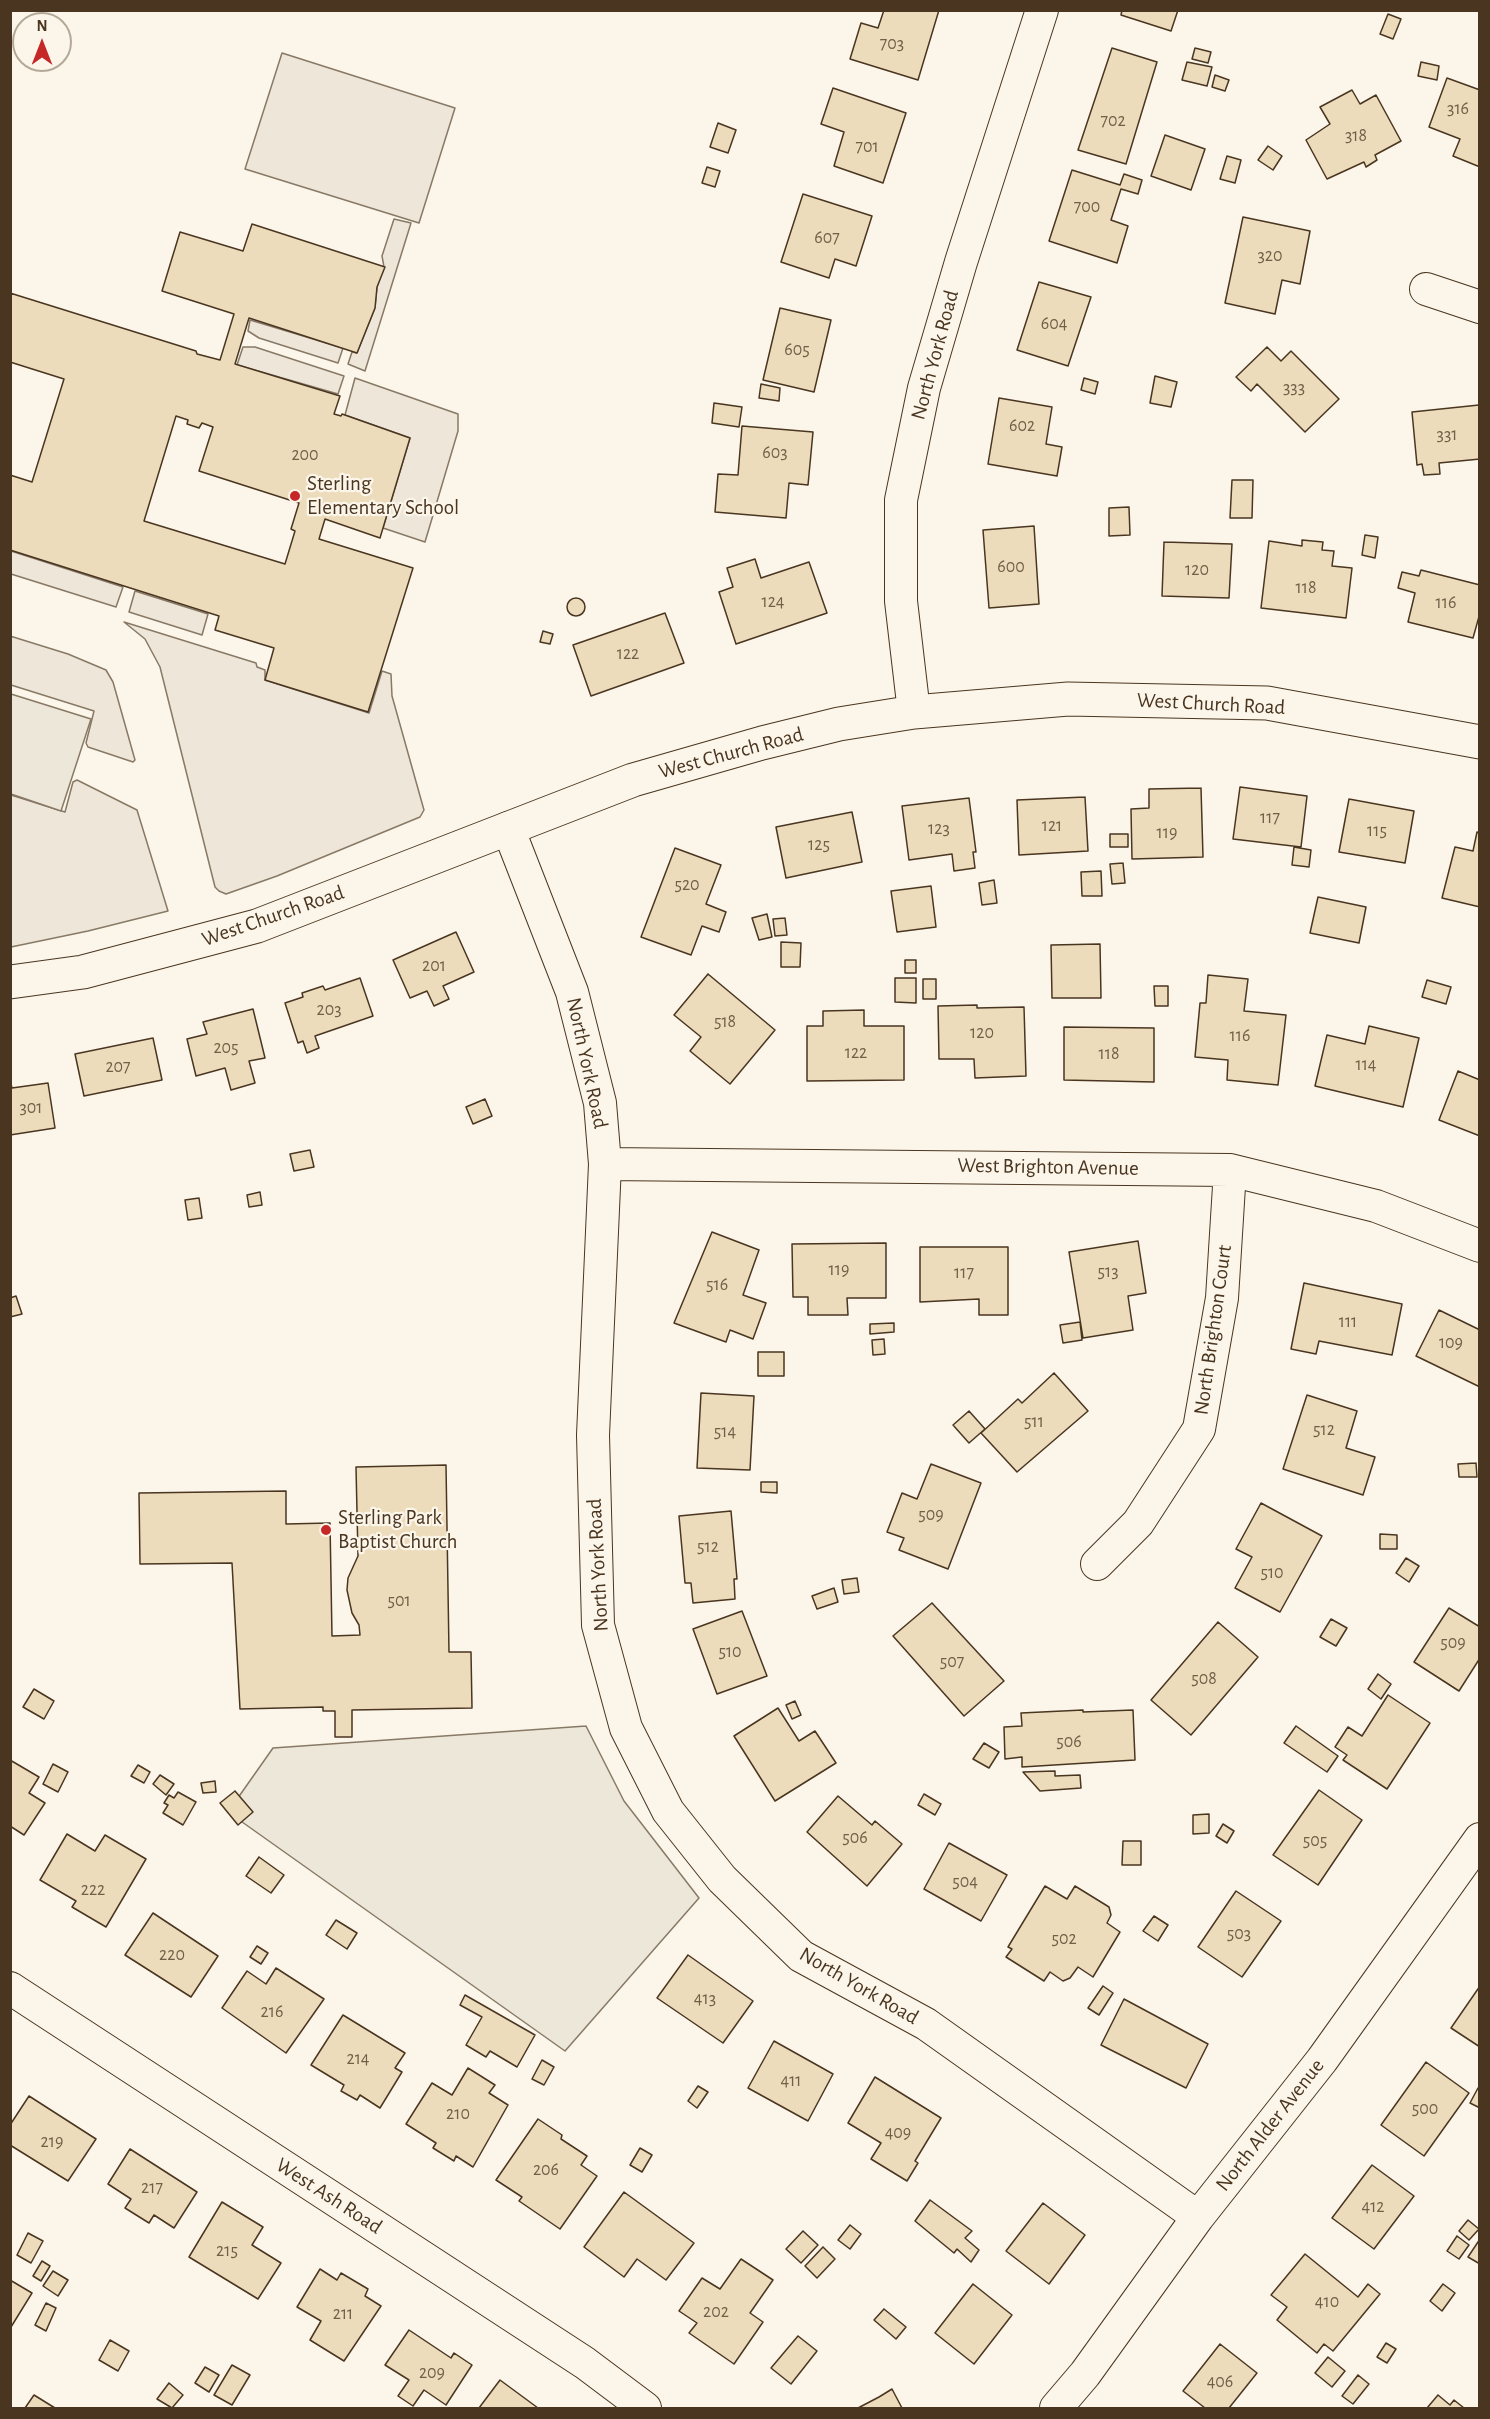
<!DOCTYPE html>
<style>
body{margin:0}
#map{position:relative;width:1490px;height:2419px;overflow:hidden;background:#fbf6e9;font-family:"Alegreya Sans",sans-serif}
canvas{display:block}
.frame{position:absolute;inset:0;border:12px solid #4a3520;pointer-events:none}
.north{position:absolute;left:12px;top:12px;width:60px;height:60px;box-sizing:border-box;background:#fbf6e9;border:2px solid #b4a999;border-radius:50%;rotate:0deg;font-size:16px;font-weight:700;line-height:24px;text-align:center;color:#4a3520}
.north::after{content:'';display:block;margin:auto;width:21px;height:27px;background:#c62828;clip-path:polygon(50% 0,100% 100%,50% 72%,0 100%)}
</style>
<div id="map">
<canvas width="1490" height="2419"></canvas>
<div class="frame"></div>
<div class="north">N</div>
</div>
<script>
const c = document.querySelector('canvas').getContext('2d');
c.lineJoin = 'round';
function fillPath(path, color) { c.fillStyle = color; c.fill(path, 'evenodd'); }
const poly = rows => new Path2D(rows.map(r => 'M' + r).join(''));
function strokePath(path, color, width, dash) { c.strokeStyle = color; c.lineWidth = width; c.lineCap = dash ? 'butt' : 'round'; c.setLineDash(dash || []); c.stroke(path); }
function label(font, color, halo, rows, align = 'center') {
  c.font = font + ' "Alegreya Sans",sans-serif'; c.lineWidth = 4.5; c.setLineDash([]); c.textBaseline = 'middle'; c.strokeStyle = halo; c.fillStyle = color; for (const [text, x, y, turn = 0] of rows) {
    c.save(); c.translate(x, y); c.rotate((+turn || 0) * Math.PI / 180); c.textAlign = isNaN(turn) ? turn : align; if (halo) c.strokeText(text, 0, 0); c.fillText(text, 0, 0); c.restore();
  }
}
const green = poly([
 [282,53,455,108,419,223,245,169,282,53],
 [394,219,411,223,365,371,348,364,352,352,357,353,375,308,377,287,384,267,382,256,394,219],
 [250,320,343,348,338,363,259,338,248,331,250,320],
 [243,347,255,347,344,376,338,394,237,365,243,347],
 [355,378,458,414,458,431,425,542,383,528,410,438,345,415,355,378],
 [11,551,123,587,116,607,11,574,11,551],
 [135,591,208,614,202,635,129,612,135,591],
 [124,622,256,663,257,667,265,670,265,680,369,713,382,671,391,674,392,696,422,803,424,810,420,817,277,876,226,894,219,891,215,887,160,667,145,639,124,622],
 [10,636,68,654,106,670,113,682,135,760,133,762,88,747,86,743,94,711,11,685,10,636],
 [77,780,137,810,168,911,88,931,11,947,11,795,65,812,73,782,77,780]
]);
fillPath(green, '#ede6d9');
strokePath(green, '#887966', 1.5);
const parking = poly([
 [11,694,91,719,61,811,11,794,11,694],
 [586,1726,624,1801,699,1898,565,2051,228,1812,273,1748,586,1726]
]);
fillPath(parking, '#ede7d9');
strokePath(parking, '#887966', 1.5);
const building = poly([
 [884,10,939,10,918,80,850,59,861,23,878,28,884,10],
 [1122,10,1178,10,1171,31,1121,15,1122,10],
 [1388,14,1401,19,1393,39,1380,34,1388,14],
 [1112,48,1157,62,1126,164,1078,150,1112,48],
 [1195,48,1211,52,1208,63,1192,59,1195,48],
 [1187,62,1212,67,1207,86,1182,80,1187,62],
 [1421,62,1439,66,1437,80,1418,76,1421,62],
 [1215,75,1229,80,1225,91,1212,87,1215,75],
 [1447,78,1480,90,1480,167,1453,156,1460,139,1429,127,1447,78],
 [833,88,906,113,883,183,834,166,844,132,821,124,833,88],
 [1352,90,1360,104,1376,95,1401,141,1375,155,1377,160,1366,167,1364,162,1327,179,1306,140,1330,124,1320,107,1352,90],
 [718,123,736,130,728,153,710,147,718,123],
 [1165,135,1205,149,1191,190,1151,176,1165,135],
 [1268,146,1282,156,1273,170,1258,160,1268,146],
 [1227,156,1241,160,1235,183,1220,179,1227,156],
 [707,167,720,171,715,187,702,183,707,167],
 [1072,170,1120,185,1124,174,1142,180,1138,194,1121,189,1111,220,1128,226,1117,263,1049,241,1072,170],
 [803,194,872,216,856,266,835,259,829,278,781,262,803,194],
 [1243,217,1310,231,1300,284,1282,280,1275,314,1225,303,1243,217],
 [252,224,385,267,377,287,375,308,357,353,249,318,235,364,340,396,334,414,341,416,342,414,410,438,380,538,325,519,319,539,413,568,368,712,265,680,274,648,215,630,219,616,10,550,10,475,32,482,64,379,10,362,10,293,196,351,197,354,220,360,234,314,162,291,180,232,243,251,252,224],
 [176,416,188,420,187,424,199,428,202,423,213,427,199,471,299,503,291,529,295,531,285,564,144,521,176,416],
 [1039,282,1091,297,1068,366,1017,350,1039,282],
 [780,308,831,320,814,392,763,380,780,308],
 [1267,347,1281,361,1291,351,1339,399,1305,432,1257,384,1251,391,1236,377,1267,347],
 [1155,376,1177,382,1171,407,1150,403,1155,376],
 [1084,378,1098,382,1095,394,1081,390,1084,378],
 [761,384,780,388,779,401,759,398,761,384],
 [999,398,1052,407,1046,444,1062,447,1057,476,988,464,999,398],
 [714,403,742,407,739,427,712,423,714,403],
 [1479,405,1480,459,1439,463,1440,474,1424,475,1422,464,1417,465,1412,412,1479,405],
 [742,426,813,432,808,485,789,483,786,518,715,512,718,474,738,475,742,426],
 [1232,480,1253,480,1252,518,1230,518,1232,480],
 [1129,507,1130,535,1109,536,1109,508,1129,507],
 [1034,526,1039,604,989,608,983,530,1034,526],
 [1365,535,1378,537,1375,558,1362,555,1365,535],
 [1302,540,1323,542,1322,550,1334,551,1332,566,1352,568,1346,618,1261,608,1269,541,1302,546,1302,540],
 [1164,542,1232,544,1229,598,1162,596,1164,542],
 [755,559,761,578,809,562,827,613,736,644,719,592,733,587,727,568,755,559],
 [1421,570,1480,585,1480,613,1473,638,1408,622,1415,593,1398,588,1402,572,1419,576,1421,570],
 '567 607a9 9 0 1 1 18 0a9 9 0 1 1-18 0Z',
 [665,613,684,663,591,696,573,645,665,613],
 [543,631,553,634,550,644,540,642,543,631],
 [1240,787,1307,796,1301,847,1233,839,1240,787],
 [1201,788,1203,857,1132,859,1131,809,1149,808,1149,789,1201,788],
 [1085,797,1088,851,1019,855,1017,800,1085,797],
 [969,798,976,852,973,852,975,868,954,871,952,854,909,860,902,806,969,798],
 [1349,799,1414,811,1405,863,1339,852,1349,799],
 [852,812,862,862,786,878,776,827,852,812],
 [1477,832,1480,833,1480,907,1442,898,1455,847,1473,851,1477,832],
 [1110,834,1128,834,1128,847,1110,847,1110,834],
 [1294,847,1311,850,1309,867,1292,865,1294,847],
 [675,848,721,865,706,904,726,912,719,932,702,926,691,955,641,937,675,848],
 [1123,863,1125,883,1112,884,1110,864,1123,863],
 [1101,871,1102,896,1082,896,1081,872,1101,871],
 [994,880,997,903,982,905,979,883,994,880],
 [931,886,936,927,897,932,891,891,931,886],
 [1318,897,1366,907,1359,943,1310,933,1318,897],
 [767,914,772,937,759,940,752,918,767,914],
 [785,918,787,935,775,936,773,919,785,918],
 [456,932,474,972,443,986,449,999,434,1006,427,991,410,998,393,960,456,932],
 [781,942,801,943,800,967,781,967,781,942],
 [1100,944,1101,998,1052,998,1051,945,1100,944],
 [905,960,916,960,916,973,905,973,905,960],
 [708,974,775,1030,730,1084,690,1051,701,1037,674,1015,708,974],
 [1208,975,1248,979,1244,1011,1286,1015,1278,1085,1227,1080,1228,1060,1195,1057,1200,1003,1206,1003,1208,975],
 [360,978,373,1016,315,1036,319,1048,307,1053,303,1041,298,1043,285,1003,303,997,302,993,323,986,325,990,360,978],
 [895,978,916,978,916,1003,895,1002,895,978],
 [923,979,936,979,936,999,923,999,923,979],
 [1427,980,1451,987,1446,1004,1422,997,1427,980],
 [1154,986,1168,986,1168,1006,1155,1006,1154,986],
 [977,1005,977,1008,1024,1007,1026,1076,975,1078,974,1059,939,1059,938,1006,977,1005],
 [253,1009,265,1058,249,1061,255,1083,231,1090,225,1068,196,1076,187,1039,207,1034,203,1022,253,1009],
 [864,1010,864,1026,904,1026,904,1080,807,1081,807,1026,823,1026,823,1011,864,1010],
 [1369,1026,1419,1038,1403,1107,1315,1086,1327,1035,1365,1044,1369,1026],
 [1064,1027,1154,1028,1154,1082,1064,1080,1064,1027],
 [153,1038,162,1080,84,1096,75,1054,153,1038],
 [1458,1071,1480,1080,1480,1136,1439,1120,1458,1071],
 [10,1080,12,1088,48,1083,55,1128,10,1135,10,1080],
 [485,1099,492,1116,473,1124,466,1107,485,1099],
 [310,1150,314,1167,294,1171,290,1154,310,1150],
 [260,1192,262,1205,249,1207,247,1195,260,1192],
 [199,1198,202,1218,188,1220,185,1200,199,1198],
 [712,1232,759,1250,743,1295,766,1303,753,1339,730,1330,726,1342,674,1323,712,1232],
 [1138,1241,1146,1293,1128,1296,1133,1330,1083,1338,1069,1252,1138,1241],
 [886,1243,886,1298,847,1298,848,1315,808,1315,808,1297,793,1297,792,1244,886,1243],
 [920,1247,1008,1247,1008,1315,979,1315,979,1299,920,1302,920,1247],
 [1304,1283,1402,1304,1392,1355,1319,1341,1316,1354,1291,1349,1304,1283],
 [16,1296,22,1314,10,1317,10,1298,16,1296],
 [1439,1310,1480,1330,1480,1387,1416,1356,1439,1310],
 [1080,1322,1082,1340,1063,1343,1060,1325,1080,1322],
 [894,1323,894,1332,870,1334,870,1324,894,1323],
 [884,1339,885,1354,873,1355,872,1340,884,1339],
 [758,1352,784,1352,784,1376,758,1376,758,1352],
 [1054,1373,1088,1411,1017,1472,981,1433,1018,1399,1022,1403,1054,1373],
 [701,1393,754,1396,750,1470,697,1468,701,1393],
 [1307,1395,1357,1411,1346,1448,1375,1457,1363,1495,1283,1469,1307,1395],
 [969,1411,985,1429,969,1443,953,1425,969,1411],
 [1476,1463,1477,1477,1459,1477,1458,1464,1476,1463],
 [931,1464,981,1483,948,1569,899,1550,904,1538,887,1532,902,1493,917,1499,931,1464],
 [446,1465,449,1652,471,1652,472,1708,352,1710,352,1737,335,1737,335,1711,323,1711,323,1707,240,1709,232,1563,140,1564,139,1493,286,1491,286,1524,330,1523,332,1636,360,1635,359,1625,352,1613,347,1590,348,1578,358,1556,356,1467,446,1465],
 [761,1482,777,1482,777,1493,761,1492,761,1482],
 [1261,1503,1322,1536,1280,1612,1235,1588,1252,1557,1236,1549,1261,1503],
 [731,1511,737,1579,734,1579,735,1599,693,1603,691,1583,685,1583,679,1516,731,1511],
 [1380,1534,1397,1535,1397,1549,1380,1549,1380,1534],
 [1406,1558,1419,1566,1409,1582,1396,1573,1406,1558],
 [857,1578,859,1592,844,1594,842,1580,857,1578],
 [834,1588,838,1602,817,1609,812,1596,834,1588],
 [932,1603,1004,1681,964,1716,893,1636,932,1603],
 [1449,1608,1480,1627,1480,1658,1459,1691,1414,1662,1449,1608],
 [742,1611,767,1676,717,1694,693,1629,742,1611],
 [1331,1619,1347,1628,1336,1646,1320,1637,1331,1619],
 [1218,1622,1258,1657,1191,1735,1151,1700,1218,1622],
 [1378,1674,1391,1684,1381,1699,1368,1689,1378,1674],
 [34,1689,54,1701,44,1719,23,1707,34,1689],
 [1388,1695,1430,1723,1387,1789,1343,1760,1347,1755,1335,1747,1348,1727,1362,1736,1388,1695],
 [795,1701,801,1715,792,1719,786,1705,795,1701],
 [778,1708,799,1741,815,1731,836,1763,775,1801,734,1736,778,1708],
 [1083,1710,1083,1712,1133,1710,1135,1760,1022,1767,1022,1757,1005,1759,1004,1727,1022,1726,1021,1713,1083,1710],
 [1296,1726,1338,1756,1327,1772,1284,1743,1296,1726],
 [984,1743,999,1752,989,1768,973,1759,984,1743],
 [10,1760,39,1777,29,1793,45,1803,24,1835,10,1826,10,1760],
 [53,1764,68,1772,58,1792,43,1784,53,1764],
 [138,1765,150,1772,144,1783,131,1776,138,1765],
 [1055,1771,1055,1776,1080,1775,1081,1788,1040,1791,1023,1772,1055,1771],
 [160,1775,174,1784,166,1795,153,1784,160,1775],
 [215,1781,216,1792,203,1793,201,1783,215,1781],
 [1319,1790,1362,1820,1318,1885,1273,1855,1319,1790],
 [235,1791,253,1812,238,1825,220,1803,235,1791],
 [178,1792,196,1802,183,1825,163,1813,168,1805,164,1803,169,1795,174,1798,178,1792],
 [924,1794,941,1804,935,1815,918,1805,924,1794],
 [838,1796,872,1825,875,1821,902,1844,867,1886,807,1832,838,1796],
 [1209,1814,1209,1833,1193,1834,1193,1815,1209,1814],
 [1223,1824,1234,1831,1227,1843,1216,1836,1223,1824],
 [67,1834,95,1851,105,1835,146,1859,106,1927,72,1907,76,1901,40,1880,67,1834],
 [1123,1841,1141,1841,1141,1865,1122,1865,1123,1841],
 [949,1843,1007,1875,981,1921,924,1889,949,1843],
 [259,1857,284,1875,271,1893,246,1876,259,1857],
 [1045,1886,1067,1899,1075,1886,1109,1907,1111,1915,1107,1923,1120,1932,1093,1977,1078,1967,1070,1978,1063,1981,1050,1972,1044,1981,1006,1957,1012,1949,1008,1947,1045,1886],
 [1236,1891,1281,1921,1242,1977,1198,1947,1236,1891],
 [153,1913,218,1956,191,1997,125,1955,153,1913],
 [1154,1916,1168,1925,1158,1941,1143,1931,1154,1916],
 [336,1920,357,1933,347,1949,326,1935,336,1920],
 [257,1946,268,1953,261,1964,250,1957,257,1946],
 [688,1955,753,2001,723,2043,657,1998,688,1955],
 [276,1968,324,1999,286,2053,222,2008,247,1971,266,1984,276,1968],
 [1103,1986,1113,1993,1099,2015,1088,2008,1103,1986],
 [1480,1986,1480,2047,1451,2028,1480,1986],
 [465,1995,535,2035,517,2067,490,2051,486,2057,466,2045,482,2017,460,2005,465,1995],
 [1124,1999,1208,2044,1186,2088,1101,2045,1124,1999],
 [343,2015,405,2053,395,2068,402,2072,380,2108,360,2095,357,2100,341,2091,344,2085,311,2065,343,2015],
 [774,2041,833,2074,808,2121,748,2088,774,2041],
 [542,2060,554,2067,544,2085,532,2079,542,2060],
 [1426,2062,1469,2093,1424,2156,1381,2125,1426,2062],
 [468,2068,495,2085,489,2093,508,2105,473,2167,456,2156,454,2161,433,2148,436,2143,406,2124,432,2083,452,2095,468,2068],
 [875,2077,941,2118,915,2161,918,2163,907,2181,871,2159,881,2143,848,2123,875,2077],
 [698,2086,708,2092,697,2108,688,2101,698,2086],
 [1478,2088,1480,2089,1480,2108,1470,2103,1478,2088],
 [29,2096,96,2139,68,2181,10,2145,10,2125,29,2096],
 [538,2119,562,2135,561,2139,587,2156,581,2165,597,2176,560,2229,519,2201,522,2197,496,2180,538,2119],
 [640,2148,652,2155,642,2172,630,2165,640,2148],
 [130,2149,197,2192,174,2228,154,2215,149,2223,125,2208,131,2199,108,2184,130,2149],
 [1372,2165,1414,2196,1374,2249,1332,2218,1372,2165],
 [624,2192,694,2243,666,2280,637,2259,624,2277,584,2247,624,2192],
 [930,2200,972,2231,965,2238,979,2250,971,2262,957,2249,954,2253,915,2221,930,2200],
 [222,2202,263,2227,252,2245,281,2263,258,2299,189,2257,222,2202],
 [1043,2203,1085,2235,1049,2284,1006,2251,1043,2203],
 [1468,2220,1479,2229,1469,2240,1459,2231,1468,2220],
 [850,2225,861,2234,850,2249,838,2240,850,2225],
 [803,2231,818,2245,801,2263,786,2249,803,2231],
 [28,2233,43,2241,31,2263,17,2255,28,2233],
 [1457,2236,1469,2245,1459,2259,1447,2251,1457,2236],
 [1480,2239,1480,2264,1468,2257,1480,2239],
 [823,2247,835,2259,817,2278,805,2266,823,2247],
 [1305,2254,1358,2297,1368,2284,1380,2294,1333,2351,1324,2344,1317,2353,1277,2320,1287,2307,1271,2295,1305,2254],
 [741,2259,773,2280,750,2313,763,2322,734,2364,689,2333,697,2323,679,2311,702,2278,720,2289,741,2259],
 [42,2261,50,2266,41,2281,33,2276,42,2261],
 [320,2269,337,2280,341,2273,368,2289,365,2296,381,2306,344,2361,310,2340,321,2321,297,2307,320,2269],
 [53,2271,68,2280,58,2296,43,2286,53,2271],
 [10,2280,32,2293,11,2327,10,2326,10,2280],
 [973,2284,1012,2315,974,2364,935,2333,973,2284],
 [1443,2284,1455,2293,1442,2311,1430,2301,1443,2284],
 [46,2303,56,2308,46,2331,35,2325,46,2303],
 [884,2309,906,2327,896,2339,874,2320,884,2309],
 [409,2330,451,2358,454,2353,472,2365,446,2405,424,2390,413,2406,398,2396,409,2380,385,2365,409,2330],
 [798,2336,817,2351,791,2384,771,2368,798,2336],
 [110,2340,129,2351,118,2371,99,2360,110,2340],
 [1386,2343,1396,2349,1387,2363,1377,2357,1386,2343],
 [1220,2344,1257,2373,1229,2408,1205,2408,1183,2391,1220,2344],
 [1328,2357,1345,2371,1332,2387,1315,2373,1328,2357],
 [232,2365,250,2375,232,2405,214,2395,232,2365],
 [205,2367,219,2375,209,2392,195,2383,205,2367],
 [1358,2375,1369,2384,1353,2404,1342,2396,1358,2375],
 [500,2380,538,2408,479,2408,500,2380],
 [169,2383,183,2395,172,2408,157,2399,169,2383],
 [892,2389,902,2408,858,2408,879,2397,892,2389],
 [34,2395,55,2408,25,2408,34,2395],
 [1438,2395,1450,2405,1454,2400,1464,2408,1427,2408,1438,2395]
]);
fillPath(building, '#ecdcbc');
strokePath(building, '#4a3520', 1.5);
const street = poly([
 [1426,289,1480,307],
 [914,712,901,601,901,500,924,388,961,262,1042,10],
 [508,828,572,992,600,1103,605,1164,593,1435,598,1625,626,1728,668,1811,722,1879,801,1956,926,2024,1198,2217],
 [605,1164,1230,1170,1376,1206,1480,1246],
 [1097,1564,1138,1523,1199,1429,1222,1298,1230,1170],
 [10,1988,585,2363,645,2408],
 [1056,2408,1085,2374,1198,2217,1322,2060,1480,1839]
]);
const secondary = poly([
 [10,982,83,972,257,926,633,780,762,743,839,724,914,712,1068,699,1267,703,1480,742]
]);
strokePath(street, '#4a3520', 34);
strokePath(secondary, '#4a3520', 35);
strokePath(street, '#fbf6e9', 32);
strokePath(secondary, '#fbf6e9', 33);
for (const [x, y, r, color] of [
 [295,496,6,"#c62828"],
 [326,1530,6,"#c62828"]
]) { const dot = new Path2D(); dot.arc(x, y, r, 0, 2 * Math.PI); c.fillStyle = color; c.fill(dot); strokePath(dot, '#fbf6e9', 2); }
label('18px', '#725f47', null, [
 ["703",892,44],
 ["316",1458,109],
 ["702",1113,121],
 ["318",1356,136],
 ["701",867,147],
 ["700",1087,207],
 ["607",827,238],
 ["320",1270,256],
 ["604",1054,324],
 ["605",797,350],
 ["333",1294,388],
 ["602",1022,426],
 ["331",1447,435],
 ["603",775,453],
 ["200",305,455],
 ["600",1011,567],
 ["120",1197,570],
 ["118",1306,588],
 ["124",773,602],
 ["116",1446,603],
 ["122",628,654],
 ["117",1270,818],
 ["121",1052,826],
 ["123",939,829],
 ["115",1377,831],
 ["119",1167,833],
 ["125",819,845],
 ["520",687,885],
 ["201",434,966],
 ["203",329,1010],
 ["518",725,1022],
 ["120",982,1033],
 ["116",1240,1036],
 ["205",226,1048],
 ["122",856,1053],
 ["118",1109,1054],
 ["114",1366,1065],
 ["207",118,1067],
 ["301",31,1108],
 ["119",839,1270],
 ["513",1108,1272],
 ["117",964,1273],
 ["516",717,1285],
 ["111",1348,1322],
 ["109",1451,1343],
 ["511",1034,1422],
 ["512",1324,1430],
 ["514",725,1432],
 ["509",931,1515],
 ["512",708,1547],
 ["510",1272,1573],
 ["501",399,1601],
 ["509",1453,1643],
 ["510",730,1652],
 ["507",952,1662],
 ["508",1204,1679],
 ["506",1069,1742],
 ["506",855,1838],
 ["505",1315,1841],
 ["504",965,1882],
 ["222",93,1890],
 ["503",1239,1934],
 ["502",1064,1939],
 ["220",172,1955],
 ["413",705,1999],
 ["216",272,2012],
 ["214",358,2059],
 ["411",791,2081],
 ["500",1425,2109],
 ["210",458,2114],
 ["409",898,2133],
 ["219",52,2142],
 ["206",546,2170],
 ["217",152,2188],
 ["412",1373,2207],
 ["215",227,2251],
 ["410",1327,2302],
 ["202",716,2312],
 ["211",343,2314],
 ["209",432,2373],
 ["406",1220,2382]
]);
label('21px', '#4a3520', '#fbf6e9', [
 ["North York Road",935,355,-75],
 ["West Church Road",1211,704,3],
 ["West Church Road",731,753,-15],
 ["West Church Road",273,916,-19],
 ["North York Road",587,1063,78],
 ["West Brighton Avenue",1048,1167,1],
 ["North Brighton Court",1213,1330,-82],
 ["North York Road",598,1565,-93],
 ["North York Road",859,1986,30],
 ["North Alder Avenue",1270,2125,-52],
 ["West Ash Road",329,2196,33]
]);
label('21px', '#4a3520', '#fbf6e9', [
 ["Sterling",307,484],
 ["Elementary School",307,508],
 ["Sterling Park",338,1518],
 ["Baptist Church",338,1542]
], 'left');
</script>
